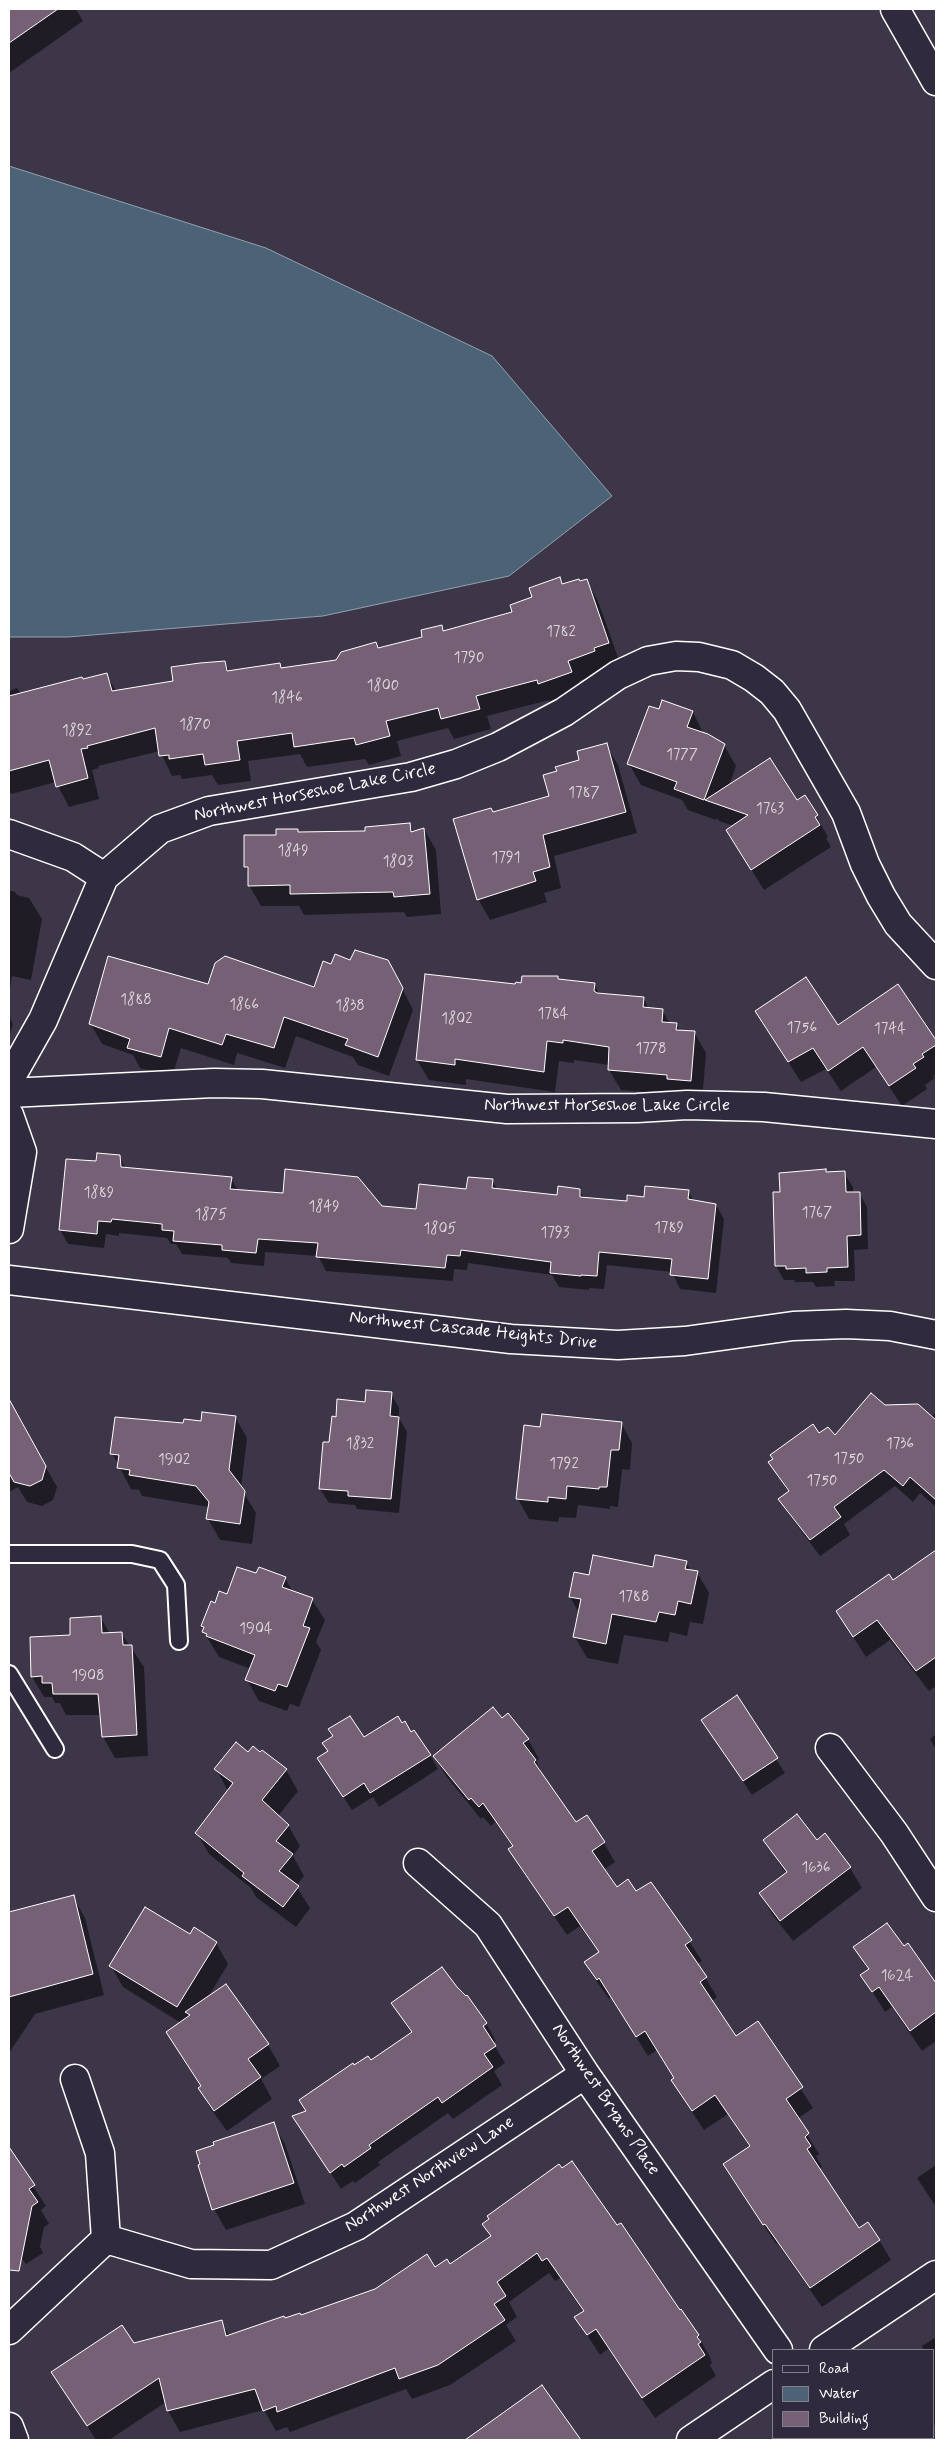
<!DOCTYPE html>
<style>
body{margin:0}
#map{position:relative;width:945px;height:2449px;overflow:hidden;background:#3d3548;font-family:Mynerve,sans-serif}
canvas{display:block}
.frame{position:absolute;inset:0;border:10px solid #fff;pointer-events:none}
.legend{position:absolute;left:772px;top:2349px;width:162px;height:90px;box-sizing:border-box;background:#2f2a3d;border:1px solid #827f8b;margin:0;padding:6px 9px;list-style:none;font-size:15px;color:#fff}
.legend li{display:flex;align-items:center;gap:10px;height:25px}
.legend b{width:25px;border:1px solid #827f8b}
</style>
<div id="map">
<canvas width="945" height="2449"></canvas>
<div class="frame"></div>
<ul class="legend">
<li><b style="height:6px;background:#2f2a3d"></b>Road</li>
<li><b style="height:14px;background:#4c6277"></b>Water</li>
<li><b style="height:14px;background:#766075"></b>Building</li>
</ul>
</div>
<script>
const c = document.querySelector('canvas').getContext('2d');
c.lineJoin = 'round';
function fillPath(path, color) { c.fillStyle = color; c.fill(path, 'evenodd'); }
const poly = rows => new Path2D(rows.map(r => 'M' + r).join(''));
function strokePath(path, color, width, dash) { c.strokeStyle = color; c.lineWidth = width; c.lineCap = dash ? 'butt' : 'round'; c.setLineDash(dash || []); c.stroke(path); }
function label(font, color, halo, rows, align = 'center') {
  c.font = font + ' Mynerve,sans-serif'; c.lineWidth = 4.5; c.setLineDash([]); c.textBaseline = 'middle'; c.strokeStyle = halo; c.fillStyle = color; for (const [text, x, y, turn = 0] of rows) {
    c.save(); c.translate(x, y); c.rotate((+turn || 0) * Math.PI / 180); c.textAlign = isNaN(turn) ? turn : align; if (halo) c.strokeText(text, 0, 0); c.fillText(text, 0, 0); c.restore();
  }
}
const water = poly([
 [9,166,266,248,492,356,612,496,509,576,323,616,68,637,9,637,9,166]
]);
fillPath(water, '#4c6277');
strokePath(water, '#94a1ad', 1);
fillPath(poly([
 [9,9,76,9,83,21,9,73],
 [559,579,563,585,586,580,598,601,620,663,606,672,579,681,583,693,551,704,549,700,487,716,491,729,454,739,448,728,397,741,401,756,369,765,365,759,307,767,300,754,248,761,251,781,218,785,212,775,182,779,180,775,172,776,160,751,98,766,99,768,92,770,99,799,69,807,56,782,11,794,9,789,9,691,17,688,21,694,106,674,116,691,174,682,224,662,230,672,280,665,282,669,337,661,376,644,378,649,424,638,441,627,444,632,514,613],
 [659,711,693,712,704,735,724,745,736,766,729,786,796,802,816,816,828,837,826,838,831,847,764,890,740,851,734,826,719,821,717,818,716,820,688,810,682,800,641,785,629,764],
 [606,745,618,765,637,833,554,856,561,888,544,893,547,902,490,920,478,899,493,814,550,796,559,772,581,761],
 [409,824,414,832,424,829,436,850,441,914,407,917,404,912,304,915,299,906,261,906,249,885,249,874,245,866,277,836,298,831,299,833,367,833],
 [9,890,15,892,17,895,29,898,42,919,31,980,12,976,9,997],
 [558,978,559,980,594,984,600,995,643,998,649,1009,662,1010,670,1024,676,1024,680,1031,694,1032,706,1053,702,1101,677,1095,621,1090,609,1070,609,1065,574,1060,574,1063,559,1061,555,1092,466,1079,466,1085,429,1080,417,1060,517,986],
 [399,982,413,1010,389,1076,358,1065,353,1057,296,1036,285,1068,237,1053,234,1065,181,1048,172,1077,140,1068,133,1055,102,1044,90,1023,208,986,314,989],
 [897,986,936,1042,936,1074,933,1076,935,1078,925,1085,927,1089,902,1106,876,1067,841,1091,826,1069,801,1082,769,1032,838,1027],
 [9,1016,13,1024,9,1037],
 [119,1156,126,1169,231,1178,238,1191,417,1211,492,1181,498,1190,558,1196,580,1190,584,1198,628,1202,688,1191,694,1201,716,1205,724,1219,716,1293,680,1289,672,1272,607,1265,604,1289,589,1288,589,1290,559,1287,552,1275,468,1263,467,1270,454,1269,453,1281,326,1271,318,1256,265,1252,264,1266,231,1263,228,1258,182,1254,176,1244,171,1244,167,1238,119,1233,119,1236,106,1234,104,1248,68,1244,60,1230,97,1163],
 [826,1173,844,1173,853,1187,853,1193,859,1193,867,1207,868,1249,854,1250,855,1281,834,1281,835,1286,816,1287,813,1282,795,1282,794,1280,784,1280,776,1266,781,1193],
 [391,1394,399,1408,399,1418,407,1432,399,1513,357,1509,355,1505,329,1503,320,1489,337,1418],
 [884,1406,931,1417,936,1412,936,1507,920,1493,913,1502,895,1486,844,1524,850,1535,820,1556,790,1516,780,1500,789,1493,770,1463,819,1435,834,1437],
 [9,1410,16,1423,20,1421,57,1487,53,1500,42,1506,27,1502,18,1487,9,1492],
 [235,1417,247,1438,241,1488,256,1513,252,1544,220,1540,208,1519,209,1507,142,1496,139,1490,131,1489,112,1453,184,1424],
 [621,1423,632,1443,630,1470,622,1469,618,1507,610,1506,610,1509,578,1505,576,1518,559,1517,558,1522,529,1519,518,1499,525,1426,541,1428],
 [928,1557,936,1569,936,1686,929,1691,890,1640,866,1657,850,1632,893,1582],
 [686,1562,691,1571,697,1572,709,1593,703,1624,690,1622,687,1636,670,1632,668,1642,624,1635,618,1664,587,1658,575,1637,579,1613,570,1597,590,1576],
 [257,1575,285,1578,293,1592,312,1600,325,1620,316,1642,321,1650,299,1707,290,1704,287,1711,259,1701,247,1680,251,1669,219,1657,204,1632,203,1626,216,1604],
 [101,1618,110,1634,121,1633,144,1667,148,1756,115,1758,103,1737,101,1715,66,1715,60,1703,55,1703,52,1697,44,1697,32,1677,72,1636],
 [502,1720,528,1739,539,1759,536,1761,546,1781,576,1824,604,1843,615,1862,604,1870,616,1888,635,1893,651,1883,702,1961,697,1964,717,1997,712,2001,736,2038,758,2023,813,2108,797,2119,819,2154,816,2156,822,2167,819,2169,859,2230,879,2240,891,2260,822,2307,777,2243,776,2244,724,2165,750,2148,728,2114,704,2130,684,2100,673,2080,675,2079,657,2050,648,2056,611,1997,609,1999,597,1982,586,1962,599,1953,580,1926,567,1935,521,1869,510,1849,513,1847,495,1822,491,1826,483,1817,481,1819,446,1776,434,1757],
 [411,1733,430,1755,438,1769,379,1807,373,1797,352,1810,327,1772,364,1739],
 [711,1734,776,1759,785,1773,752,1795],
 [936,1734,936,1750,930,1739],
 [248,1754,286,1770,298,1791,278,1816,288,1825,300,1846,293,1856,304,1876,296,1886,310,1908,296,1927,256,1897,251,1888,209,1854,197,1833,228,1791,216,1769],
 [764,1840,816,1842,850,1868,862,1888,793,1941,772,1914,760,1893,786,1874],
 [73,1897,85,1918,104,1995,35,2014,9,2053,9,1913],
 [194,1929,216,1943,228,1964,207,1999,226,1986,268,2045,280,2066,261,2079,272,2099,227,2131,211,2109,199,2088,201,2087,167,2032,181,2023,123,1987,111,1966,190,1936],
 [855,1947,903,1948,933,1980,936,1986,936,2041,922,2051,892,2007,885,2012,862,1975,869,1970],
 [393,2003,478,2031,487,2025,496,2041,493,2043,505,2063,494,2071,502,2085,453,2119,448,2113,378,2162,380,2165,355,2183,353,2181,341,2189,294,2117,307,2112,354,2067,371,2062,412,2034],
 [273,2124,285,2144,305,2204,226,2230,214,2209],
 [18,2163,46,2206,41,2210,49,2224,44,2227,40,2247,43,2253,26,2264,22,2259,9,2268,9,2169],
 [936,2165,936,2207,917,2178],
 [483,2224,617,2227,698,2336,710,2357,712,2363,710,2365,716,2376,655,2418,608,2349,600,2355,576,2318,584,2313,560,2278,555,2281,549,2273,509,2302,517,2317,506,2325,516,2341,450,2385,412,2399,406,2389,290,2432,287,2427,276,2431,264,2410,180,2432,168,2411,166,2402,109,2440,96,2440,53,2372,133,2344,221,2322,230,2336,301,2316,435,2268,450,2265,491,2238],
 [936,2337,936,2428,934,2424,934,2350,924,2350,922,2346],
 [542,2387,579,2440,487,2440,481,2430],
 [793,2438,865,2438,867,2440,794,2440]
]), '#0007');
const building = poly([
 [9,9,58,9,9,43,9,9],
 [560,577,562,584,579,579,580,581,587,579,609,643,594,648,595,651,568,661,572,672,538,684,537,680,476,696,480,709,441,719,438,708,386,721,390,736,356,745,354,738,294,747,292,733,237,741,240,760,205,765,203,754,169,759,169,755,159,756,155,728,87,746,88,748,81,749,88,778,56,787,49,760,9,771,9,696,82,677,83,679,107,673,112,691,173,681,171,667,200,663,225,661,227,671,280,663,281,668,336,660,341,652,376,642,378,648,422,637,421,630,442,625,443,631,512,612,510,605,532,597,529,588,560,577],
 [662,700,693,711,687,727,708,734,725,744,704,800,674,789,677,782,627,764,649,706,659,709,662,700],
 [607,743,626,812,543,835,550,867,533,872,536,881,477,900,453,819,491,808,493,812,549,796,543,775,557,771,555,767,579,760,577,751,607,743],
 [770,758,797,800,805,795,818,815,815,817,820,825,751,870,726,830,748,815,705,800,770,758],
 [410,823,411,832,424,828,430,894,394,897,393,892,290,894,290,885,248,886,248,867,244,867,244,835,276,835,276,829,298,829,298,832,365,831,365,827,410,823],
 [355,950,388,960,403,988,378,1057,345,1045,348,1039,284,1017,274,1048,226,1034,222,1045,169,1028,161,1057,127,1048,130,1039,89,1024,108,956,208,984,215,963,225,956,314,987,323,961,331,964,335,954,350,960,355,950],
 [425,974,515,984,516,982,521,983,522,976,558,976,558,979,595,983,594,991,597,993,644,997,643,1007,663,1009,662,1022,677,1023,676,1030,695,1031,691,1081,667,1079,667,1075,608,1070,609,1047,563,1040,563,1043,547,1041,544,1072,455,1059,455,1065,416,1060,425,974],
 [806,977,838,1025,898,984,936,1040,936,1045,922,1054,924,1057,913,1064,916,1068,889,1086,863,1047,828,1071,813,1048,788,1062,755,1011,806,977],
 [97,1153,120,1155,121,1167,232,1177,230,1189,283,1193,285,1169,358,1177,382,1206,416,1209,419,1184,466,1189,468,1177,493,1179,492,1188,557,1195,558,1186,580,1189,580,1197,627,1201,627,1195,644,1197,645,1186,689,1190,688,1199,716,1204,708,1279,670,1275,672,1259,599,1252,597,1276,581,1275,581,1276,550,1273,551,1262,461,1250,460,1256,447,1255,445,1268,316,1257,318,1243,258,1239,256,1253,222,1250,222,1245,173,1241,174,1231,162,1230,162,1224,112,1219,111,1222,98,1221,97,1234,59,1230,66,1159,96,1161,97,1153],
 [826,1169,826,1172,845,1171,846,1192,860,1192,861,1235,847,1236,848,1267,827,1268,827,1272,806,1273,806,1268,786,1269,786,1266,775,1266,773,1192,780,1192,779,1173,826,1169],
 [366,1390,392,1392,390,1416,399,1417,391,1499,348,1496,348,1491,319,1489,323,1442,329,1442,332,1416,336,1417,337,1399,365,1402,366,1390],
 [871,1393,885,1405,918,1404,936,1420,936,1500,910,1477,903,1486,884,1470,834,1507,841,1517,810,1540,778,1499,789,1491,768,1462,773,1459,770,1455,813,1424,819,1433,828,1427,835,1435,871,1393],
 [9,1399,46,1466,42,1480,30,1486,14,1482,9,1473,9,1399],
 [202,1412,236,1416,229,1470,245,1491,240,1524,206,1519,209,1502,196,1486,129,1475,130,1470,117,1468,119,1455,110,1454,115,1417,183,1423,184,1419,201,1421,202,1412],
 [542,1414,622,1422,619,1450,611,1450,607,1487,599,1487,599,1489,567,1486,566,1499,548,1497,548,1502,516,1499,524,1425,540,1427,542,1414],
 [936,1550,936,1657,916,1671,877,1620,853,1637,836,1611,889,1574,893,1580,936,1550],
 [593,1555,653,1567,655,1555,657,1555,687,1561,685,1569,698,1571,691,1604,678,1601,675,1615,659,1612,656,1622,612,1614,606,1644,573,1637,581,1599,569,1597,574,1572,589,1575,593,1555],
 [237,1567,256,1573,259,1567,286,1577,282,1587,313,1598,303,1626,310,1628,287,1687,278,1684,275,1691,245,1680,255,1655,206,1636,207,1634,202,1632,204,1627,201,1626,211,1601,215,1603,219,1591,227,1594,237,1567],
 [101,1616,102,1633,122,1632,123,1645,132,1645,137,1735,102,1737,98,1694,53,1694,52,1683,42,1683,42,1676,31,1677,30,1637,70,1635,70,1618,101,1616],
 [737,1695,778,1758,743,1781,701,1720,737,1695],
 [493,1707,502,1718,508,1713,529,1739,523,1743,536,1760,534,1762,576,1822,587,1815,605,1842,592,1851,617,1887,628,1879,636,1891,651,1882,692,1940,685,1945,707,1977,700,1982,736,2036,758,2021,803,2087,786,2099,809,2133,805,2137,811,2146,807,2149,859,2228,868,2222,880,2240,810,2288,765,2224,763,2225,723,2164,750,2146,715,2095,692,2111,671,2080,674,2078,645,2031,636,2037,599,1978,597,1980,584,1962,599,1952,568,1907,554,1916,508,1849,513,1846,483,1803,479,1807,471,1798,469,1800,433,1756,493,1707],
 [350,1716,364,1737,398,1716,402,1723,405,1721,411,1732,414,1730,431,1755,370,1793,364,1783,343,1797,317,1758,328,1751,322,1743,333,1736,328,1729,350,1716],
 [236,1742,248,1752,253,1746,260,1752,262,1750,287,1769,262,1800,289,1825,276,1841,293,1854,279,1871,299,1886,283,1907,242,1876,244,1873,195,1833,233,1783,214,1769,236,1742],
 [797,1814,817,1840,825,1833,851,1867,780,1921,759,1893,787,1872,763,1840,797,1814],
 [74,1895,93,1974,9,1997,9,1912,74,1895],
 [145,1907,190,1934,194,1927,217,1942,177,2007,109,1966,145,1907],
 [887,1923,904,1946,908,1943,936,1983,936,2012,910,2031,879,1987,872,1992,860,1975,869,1969,853,1947,887,1923],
 [442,1967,457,1987,466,1996,467,1995,487,2023,483,2026,496,2046,484,2054,493,2067,442,2103,438,2097,369,2145,371,2148,344,2167,342,2164,330,2173,292,2116,306,2111,299,2100,353,2063,354,2065,368,2056,371,2060,412,2032,391,2003,442,1967],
 [226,1984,269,2044,248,2059,261,2077,214,2111,198,2088,201,2086,166,2032,190,2015,185,2012,226,1984],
 [274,2122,294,2183,212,2210,198,2165,200,2164,196,2151,214,2145,213,2142,274,2122],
 [9,2147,35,2185,29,2189,38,2202,32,2206,19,2271,9,2270,9,2147],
 [572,2161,617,2225,621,2223,680,2310,681,2309,699,2335,697,2337,701,2342,698,2344,705,2355,642,2398,596,2329,587,2335,574,2317,584,2311,547,2258,542,2261,537,2253,497,2282,506,2296,494,2304,505,2320,438,2365,399,2379,395,2368,277,2412,276,2406,263,2411,255,2389,167,2411,159,2378,87,2426,51,2372,122,2325,134,2343,222,2320,226,2336,284,2316,285,2318,300,2313,301,2315,375,2289,427,2254,435,2267,447,2259,450,2264,491,2236,482,2224,489,2219,487,2216,559,2164,562,2168,572,2161],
 [542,2385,581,2440,465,2440,542,2385]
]);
fillPath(building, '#766075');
strokePath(building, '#fff', 1);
const lane = poly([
 [9,1554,132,1554,160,1560,176,1585,179,1641],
 [9,1674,55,1749]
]);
const street = poly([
 [895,9,936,81],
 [9,834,73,857,104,877],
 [9,1080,43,1020,104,877,160,829,209,811,411,777,456,764,498,747,564,712,618,675,648,661,676,656,699,657,732,665,754,678,772,692,787,710,846,813,865,864,881,896,898,924,936,965],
 [9,1093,214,1083,262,1084,507,1109,637,1108,687,1105,764,1107,936,1124],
 [9,1115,22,1152,9,1229],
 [9,1280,511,1339,618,1345,685,1341,793,1326,846,1324,890,1326,936,1335],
 [830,1748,894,1833,936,1897],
 [418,1863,488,1925,585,2074,778,2350],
 [75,2079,100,2153,106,2239],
 [9,2330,106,2239,191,2264,271,2265,356,2226,585,2074],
 [824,2350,936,2275],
 [691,2440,774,2384]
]);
const secondary = poly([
 [9,2427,14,2440]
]);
strokePath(lane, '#fff', 20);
strokePath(street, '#fff', 31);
strokePath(secondary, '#fff', 31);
strokePath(lane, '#2f2a3d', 16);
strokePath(street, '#2f2a3d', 28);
strokePath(secondary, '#2f2a3d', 28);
label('15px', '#ddd7dc', null, [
 ["1782",561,633],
 ["1790",469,659],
 ["1800",383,687],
 ["1846",287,699],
 ["1870",195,726],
 ["1892",77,732],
 ["1777",682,756],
 ["1787",584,794],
 ["1763",770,810],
 ["1849",293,852],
 ["1791",506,859],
 ["1803",398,863],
 ["1888",136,1001],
 ["1866",244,1006],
 ["1838",350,1007],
 ["1784",553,1015],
 ["1802",457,1020],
 ["1756",802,1029],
 ["1744",890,1030],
 ["1778",651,1050],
 ["1889",99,1194],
 ["1849",324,1208],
 ["1767",817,1214],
 ["1875",211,1216],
 ["1789",669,1229],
 ["1805",440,1230],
 ["1793",555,1234],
 ["1832",360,1445],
 ["1736",900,1445],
 ["1750",849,1460],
 ["1902",174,1461],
 ["1792",564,1465],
 ["1750",822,1482],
 ["1788",634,1598],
 ["1904",256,1630],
 ["1908",88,1677],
 ["1636",816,1869],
 ["1624",897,1977]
]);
label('18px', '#fff', '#2f2a3d', [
 ["Northwest Horseshoe Lake Circle",315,793,-11],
 ["Northwest Horseshoe Lake Circle",607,1106],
 ["Northwest Cascade Heights Drive",473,1331,6],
 ["Northwest Bryans Place",605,2100,56],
 ["Northwest Northview Lane",430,2175,-33]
]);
</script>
